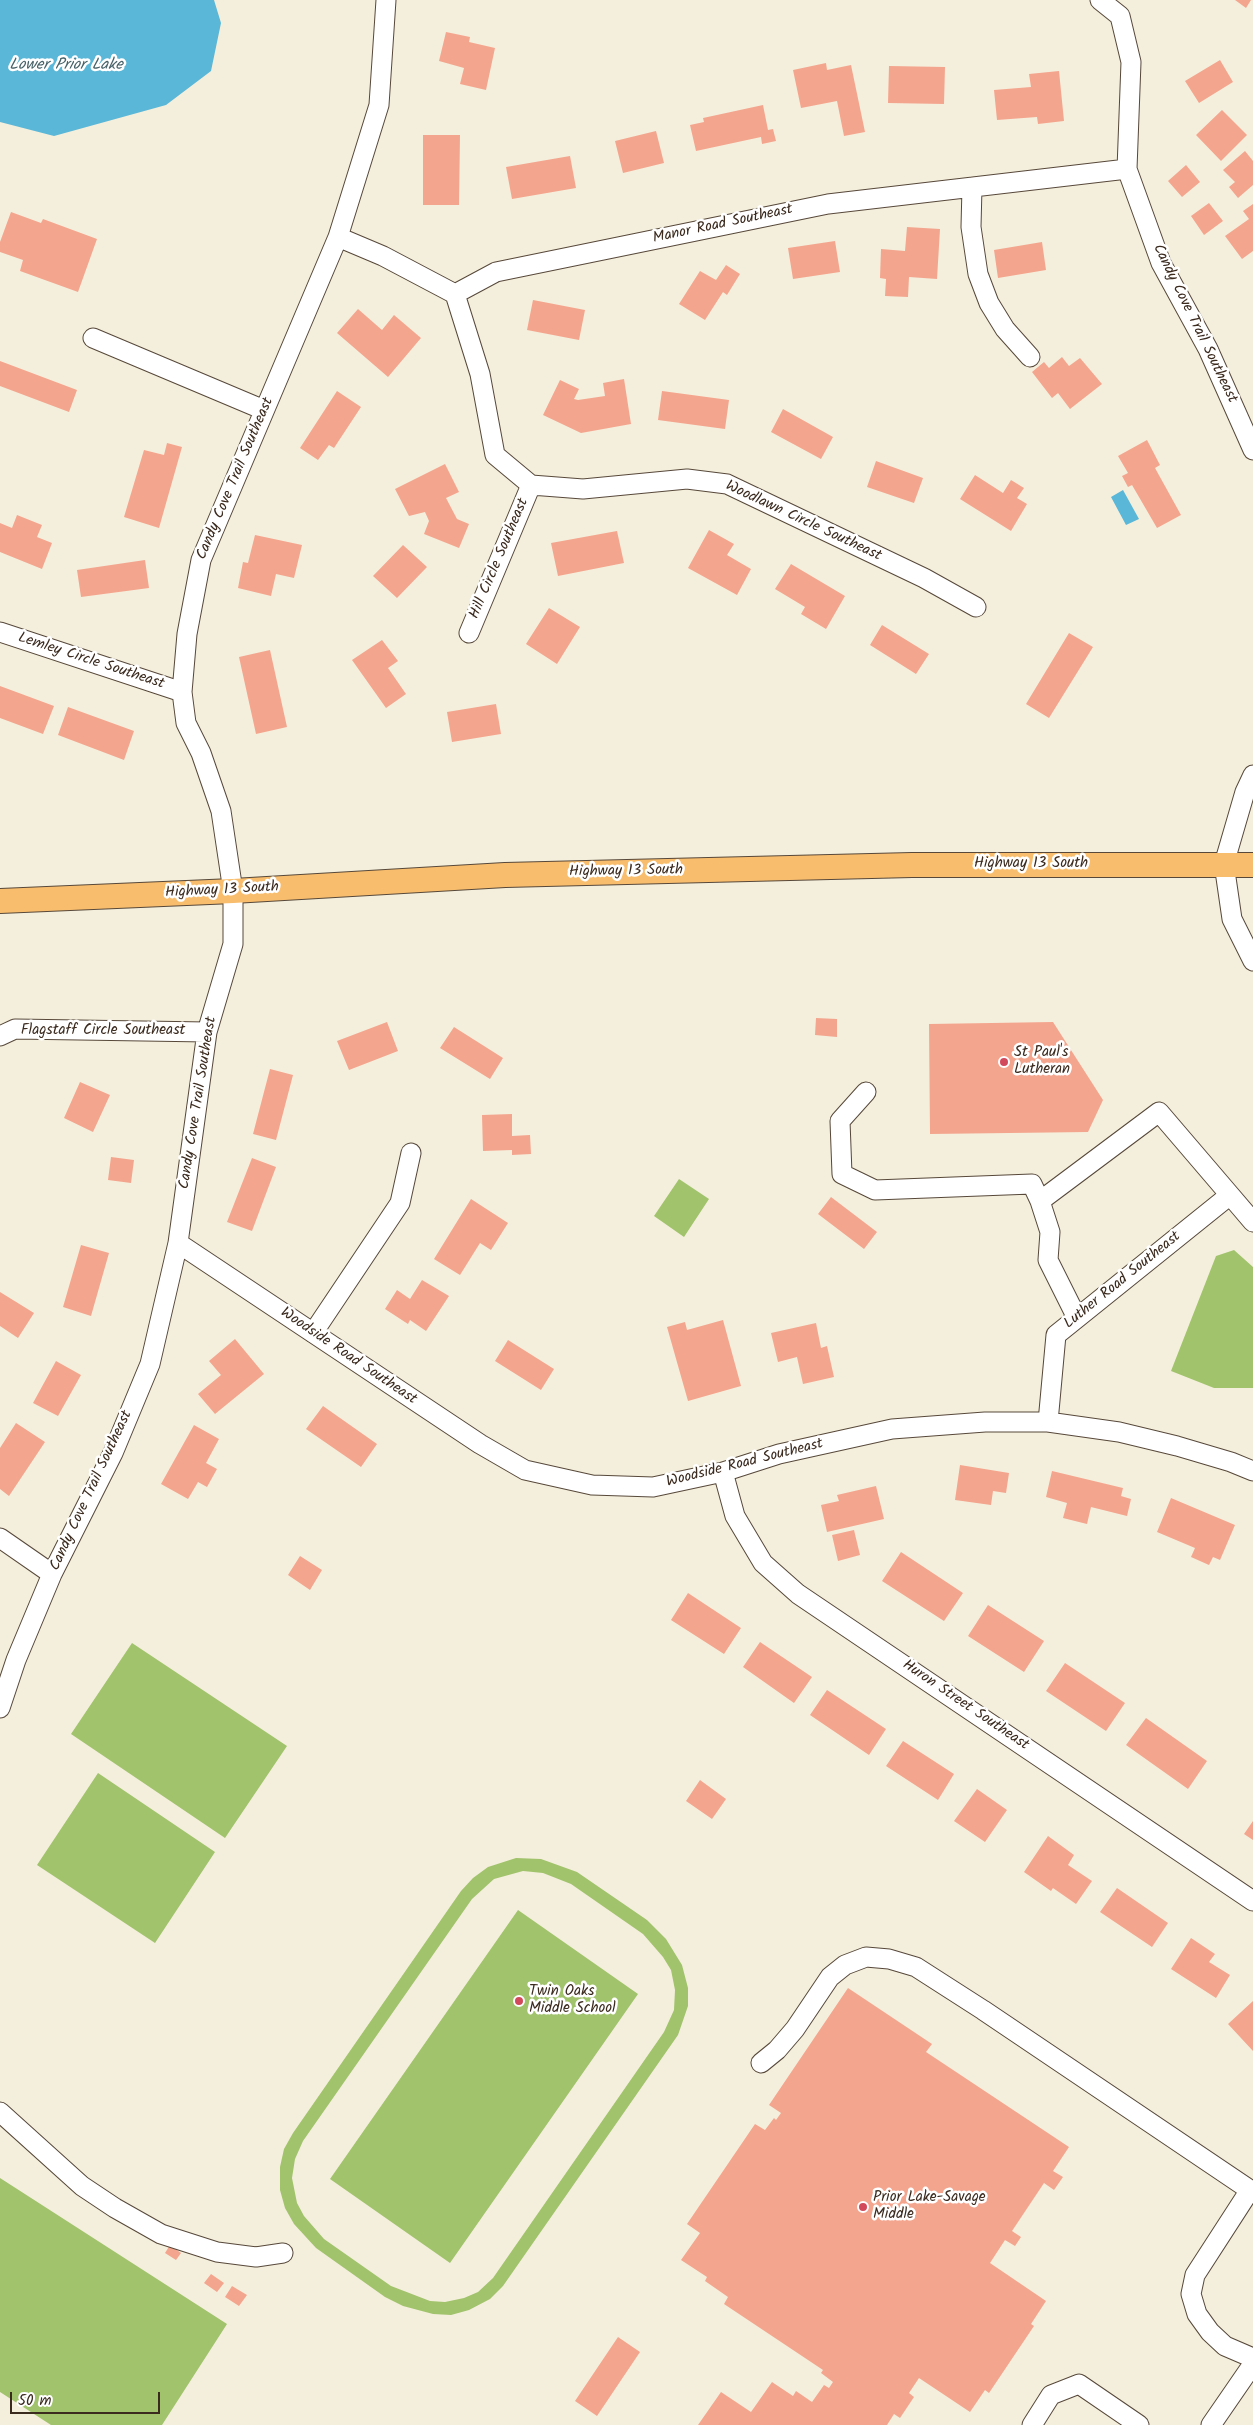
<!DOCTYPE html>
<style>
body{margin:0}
#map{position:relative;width:1253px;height:2425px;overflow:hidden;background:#f4efdc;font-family:Kalam,sans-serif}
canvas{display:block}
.scale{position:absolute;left:10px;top:2392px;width:150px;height:22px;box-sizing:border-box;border:2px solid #3b2a1e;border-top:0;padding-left:6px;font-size:15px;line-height:18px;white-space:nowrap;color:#3b2a1e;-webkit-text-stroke:4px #fff;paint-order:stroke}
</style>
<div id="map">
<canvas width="1253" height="2425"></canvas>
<div class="scale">50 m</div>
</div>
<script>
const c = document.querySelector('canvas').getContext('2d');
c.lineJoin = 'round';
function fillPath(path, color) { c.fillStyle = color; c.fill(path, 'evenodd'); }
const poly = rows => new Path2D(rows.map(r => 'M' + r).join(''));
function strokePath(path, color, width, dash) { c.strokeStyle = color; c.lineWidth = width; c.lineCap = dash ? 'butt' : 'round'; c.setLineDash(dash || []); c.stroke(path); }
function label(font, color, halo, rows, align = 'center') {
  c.font = font + ' Kalam,sans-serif'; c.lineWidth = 5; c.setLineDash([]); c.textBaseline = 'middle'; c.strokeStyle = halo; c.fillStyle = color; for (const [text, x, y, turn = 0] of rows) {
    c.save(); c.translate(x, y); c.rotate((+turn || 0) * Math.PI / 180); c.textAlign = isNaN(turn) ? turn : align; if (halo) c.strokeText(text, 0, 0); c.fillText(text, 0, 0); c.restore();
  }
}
fillPath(poly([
 [679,1179,709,1199,684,1237,654,1216],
 [1234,1250,1253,1267,1253,1388,1214,1388,1171,1371,1216,1256],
 [132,1643,287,1746,225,1838,71,1734],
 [98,1773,215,1852,155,1943,37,1865],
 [516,1858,541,1859,577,1872,647,1920,666,1939,682,1965,688,1988,688,2006,678,2035,503,2286,490,2299,469,2310,451,2315,433,2314,403,2306,385,2297,316,2248,294,2224,285,2208,280,2190,280,2167,284,2149,293,2133,461,1891,473,1878,488,1867],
 [523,1871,543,1873,571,1884,643,1934,663,1957,671,1970,675,1990,674,2010,664,2032,493,2278,478,2292,464,2298,445,2302,430,2301,391,2286,324,2239,304,2216,297,2203,292,2178,295,2159,303,2141,472,1899,494,1879],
 [518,1910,638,1994,450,2263,330,2179],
 [0,2178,227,2324,162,2425,51,2425,0,2392]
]), '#a1c36c');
fillPath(poly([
 [0,0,214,0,221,23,211,71,166,105,54,136,0,122],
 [1123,490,1139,519,1126,525,1111,497]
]), '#5ab7d8');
fillPath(poly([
 [1235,0,1251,0,1246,8],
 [446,32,470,37,469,42,495,48,486,90,460,84,464,68,439,61],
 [1220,60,1233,82,1199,103,1185,81],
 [826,63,827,70,851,65,865,132,844,136,837,101,801,108,793,70],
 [889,66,945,67,944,104,888,103],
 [1059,71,1064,121,1038,124,1037,117,997,120,994,90,1031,87,1029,74],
 [763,105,768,130,773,129,776,141,762,144,761,137,696,151,690,125,704,122,703,118],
 [1222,110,1247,135,1221,161,1196,135],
 [656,131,664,163,623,173,615,141],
 [423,135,460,135,459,205,423,205],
 [1245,151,1253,161,1253,185,1238,198,1229,187,1235,182,1223,170],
 [570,156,576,188,512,199,506,167],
 [1186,165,1200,182,1182,197,1168,181],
 [1209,203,1223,221,1204,235,1191,216],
 [1253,204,1253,251,1242,259,1225,236,1249,219,1243,211],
 [11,212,41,223,43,219,97,239,78,292,20,271,23,260,0,252,0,242],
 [907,227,940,229,937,279,909,277,908,297,885,296,886,279,880,278,881,249,905,251],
 [835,241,840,272,793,279,788,248],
 [1042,242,1046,270,998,278,994,250],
 [726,265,740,274,727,295,723,292,705,320,679,304,700,271,716,280],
 [533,300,585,310,579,340,527,330],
 [358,309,382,330,394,315,421,338,388,377,337,333],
 [1062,357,1069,366,1080,358,1102,384,1070,409,1058,393,1052,398,1032,372,1044,362,1049,368],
 [0,361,77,390,69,412,0,386],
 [624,379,631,424,581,433,543,415,560,380,579,389,574,399,578,400,605,396,603,383],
 [337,391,361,407,334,448,329,445,318,460,300,448],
 [662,391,729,400,725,429,658,420],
 [783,409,833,437,821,459,771,432],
 [1147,440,1160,465,1155,468,1181,515,1157,528,1132,485,1128,487,1122,476,1128,473,1118,456],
 [167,443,182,447,159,528,124,517,144,450,164,455],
 [876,461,923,478,914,503,867,487],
 [445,464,459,492,446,498,457,519,469,524,459,548,424,534,429,521,425,512,409,516,395,489],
 [975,475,1003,493,1011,480,1024,488,1017,498,1027,504,1011,531,960,499],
 [17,515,42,525,37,537,52,543,42,569,0,552,0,523,12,528],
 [709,530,734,544,727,555,751,569,737,595,688,568],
 [617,531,624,563,558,576,551,543],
 [255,535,302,545,294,578,276,574,271,596,238,588,243,562,248,563],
 [403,545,427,567,397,598,373,576],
 [145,560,149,588,81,597,77,570],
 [791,564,845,596,826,629,801,614,805,607,775,589],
 [549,608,580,627,557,664,526,644],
 [882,625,929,654,916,674,870,645],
 [1069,633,1093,647,1049,718,1026,704],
 [382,640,398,661,388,668,406,694,386,708,352,660],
 [270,650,287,727,256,734,239,657],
 [0,686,54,706,43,734,0,718],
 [496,704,501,734,452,742,447,712],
 [68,707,134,731,124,760,58,735],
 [816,1018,837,1019,837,1037,815,1035],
 [387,1022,398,1051,349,1070,337,1041],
 [1053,1022,1103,1100,1088,1132,930,1134,929,1024],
 [454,1027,503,1058,490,1079,440,1048],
 [270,1069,293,1075,276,1140,253,1134],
 [80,1082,110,1095,93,1132,64,1118],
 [512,1114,512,1136,530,1135,531,1154,512,1155,512,1150,483,1151,482,1115],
 [111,1157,134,1160,131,1183,108,1180],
 [252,1158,276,1167,252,1231,227,1222],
 [831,1197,877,1232,864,1249,818,1214],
 [471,1199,508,1223,491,1250,480,1243,460,1275,434,1259],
 [81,1245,109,1253,91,1316,63,1307],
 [422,1280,449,1296,426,1331,410,1320,408,1324,385,1309,397,1290,410,1299],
 [0,1292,34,1313,18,1338,0,1326],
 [723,1320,741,1386,688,1401,667,1327,685,1322,687,1330],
 [816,1323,821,1348,827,1346,834,1377,803,1384,797,1357,778,1362,771,1333],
 [235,1339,264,1374,215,1414,198,1394,221,1375,209,1361],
 [508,1340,554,1369,541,1390,495,1361],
 [56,1361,81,1375,58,1416,33,1403],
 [323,1406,377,1444,361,1467,306,1429],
 [16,1423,45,1442,9,1496,0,1489,0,1448],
 [194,1425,219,1439,206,1463,217,1469,207,1487,198,1482,188,1499,161,1484],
 [960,1465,1009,1473,1006,1493,993,1491,991,1505,955,1500],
 [1052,1471,1123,1488,1121,1496,1131,1499,1127,1516,1091,1507,1087,1524,1063,1518,1067,1503,1046,1497],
 [876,1486,884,1519,827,1532,821,1505,839,1501,837,1495],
 [1171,1498,1235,1525,1220,1560,1213,1557,1209,1565,1191,1557,1195,1548,1157,1532],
 [854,1530,860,1555,838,1561,832,1535],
 [901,1552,963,1593,944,1621,882,1581],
 [300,1556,322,1570,310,1590,288,1575],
 [688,1593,741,1628,724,1654,671,1620],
 [988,1605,1044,1641,1024,1672,968,1636],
 [760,1642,812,1677,794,1703,743,1667],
 [1065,1663,1125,1703,1106,1731,1046,1691],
 [827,1690,886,1729,869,1755,810,1715],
 [1146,1718,1207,1761,1188,1789,1126,1745],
 [903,1741,954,1774,938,1800,886,1766],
 [700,1780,726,1799,712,1819,686,1801],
 [977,1789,1007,1810,985,1842,954,1821],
 [1253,1821,1253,1840,1244,1834],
 [1048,1836,1074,1855,1068,1865,1092,1881,1076,1904,1053,1888,1051,1891,1024,1872],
 [1117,1888,1168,1923,1152,1947,1100,1912],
 [1191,1938,1215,1954,1209,1962,1230,1975,1216,1998,1171,1969],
 [848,1988,932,2044,926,2052,1069,2147,1053,2171,1063,2177,1054,2190,1044,2183,1012,2231,1021,2237,1015,2246,1005,2240,990,2263,1046,2301,1031,2324,1034,2326,989,2393,985,2390,970,2412,919,2378,909,2393,914,2397,900,2418,894,2414,887,2425,698,2425,721,2392,751,2412,772,2382,793,2396,796,2391,812,2402,824,2385,829,2388,833,2382,821,2373,823,2370,724,2304,728,2297,705,2281,707,2277,681,2260,700,2233,687,2224,755,2124,765,2130,774,2118,776,2120,781,2113,769,2105],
 [1253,2001,1253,2051,1228,2024],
 [170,2245,181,2253,176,2260,165,2253],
 [211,2274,224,2283,217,2292,204,2283],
 [232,2286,247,2295,239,2306,225,2297],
 [618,2337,640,2352,597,2416,575,2401]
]), '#f4a58e');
const minor = poly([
 [1100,0,1120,16,1131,62,1127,169,1161,263,1208,349,1253,450],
 [972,187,971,227,978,274,989,303,1005,329,1030,357],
 [338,237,383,256,455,294,496,272,828,204,1127,169],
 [455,294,480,374,495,455,531,485,583,489,687,479,727,484,924,578,976,607],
 [93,338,264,410],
 [0,632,182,692],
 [469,633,531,485],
 [1253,775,1245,792,1224,864,1232,919,1253,961],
 [0,1036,15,1029,207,1032],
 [866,1092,840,1121,842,1174,875,1190,1032,1184,1040,1201],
 [178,1243,480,1444,525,1470,592,1485,653,1487,723,1472,779,1454,892,1429,985,1422,1048,1422,1119,1432,1177,1446,1231,1462,1253,1471],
 [1077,1318,1048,1260,1050,1232,1040,1201,1159,1112,1230,1195],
 [313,1333,400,1203,411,1153],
 [1048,1422,1056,1335,1230,1195,1253,1222],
 [723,1472,735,1516,763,1563,798,1594,1253,1901],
 [0,1538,52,1574],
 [0,1708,16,1660,52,1574,113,1453,150,1364,178,1243,207,1032,233,944,233,891,221,811,201,753,186,723,182,692,187,634,201,560,338,237,379,105,386,0],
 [761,2063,777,2050,795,2029,830,1977,845,1965,866,1957,889,1959,916,1967,983,2010,1250,2190,1195,2275,1191,2294,1197,2314,1210,2332,1225,2346,1253,2358],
 [0,2112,82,2186,115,2208,161,2234,217,2252,256,2257,283,2253],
 [1032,2425,1051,2395,1079,2384,1139,2425],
 [1211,2425,1253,2364]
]);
const major = poly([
 [0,901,233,891,505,875,912,865,1253,865]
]);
strokePath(minor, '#57483a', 21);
strokePath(major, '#57483a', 26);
strokePath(minor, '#fff', 19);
strokePath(major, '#f9be6d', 24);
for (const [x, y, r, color] of [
 [1004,1062,5,"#d1495b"],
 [519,2001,5,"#d1495b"],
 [863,2207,5,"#d1495b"]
]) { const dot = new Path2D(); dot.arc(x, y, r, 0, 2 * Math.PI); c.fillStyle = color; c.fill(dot); strokePath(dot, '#fff', 2); }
label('15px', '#3b2a1e', '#fff', [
 ["Manor Road Southeast",723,225,-12],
 ["Candy Cove Trail Southeast",1194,324,64],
 ["Candy Cove Trail Southeast",236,479,-67],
 ["Woodlawn Circle Southeast",803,522,25],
 ["Hill Circle Southeast",500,559,-67],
 ["Lemley Circle Southeast",91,662,18],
 ["Highway 13 South",1031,864],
 ["Highway 13 South",626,872,-1],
 ["Highway 13 South",222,891,-3],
 ["Flagstaff Circle Southeast",103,1031],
 ["Candy Cove Trail Southeast",199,1103,-81],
 ["Luther Road Southeast",1123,1281,-39],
 ["Woodside Road Southeast",348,1357,34],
 ["Woodside Road Southeast",745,1464,-14],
 ["Candy Cove Trail Southeast",92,1491,-65],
 ["Huron Street Southeast",965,1706,34]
]);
label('15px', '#3b2a1e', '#fff', [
 ["St Paul's",1014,1053],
 ["Lutheran",1014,1070],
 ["Twin Oaks",529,1992],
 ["Middle School",529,2009],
 ["Prior Lake-Savage",873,2198],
 ["Middle",873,2215]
], 'left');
label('italic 16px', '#476268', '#fff', [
 ["Lower Prior Lake",66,66]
]);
</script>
